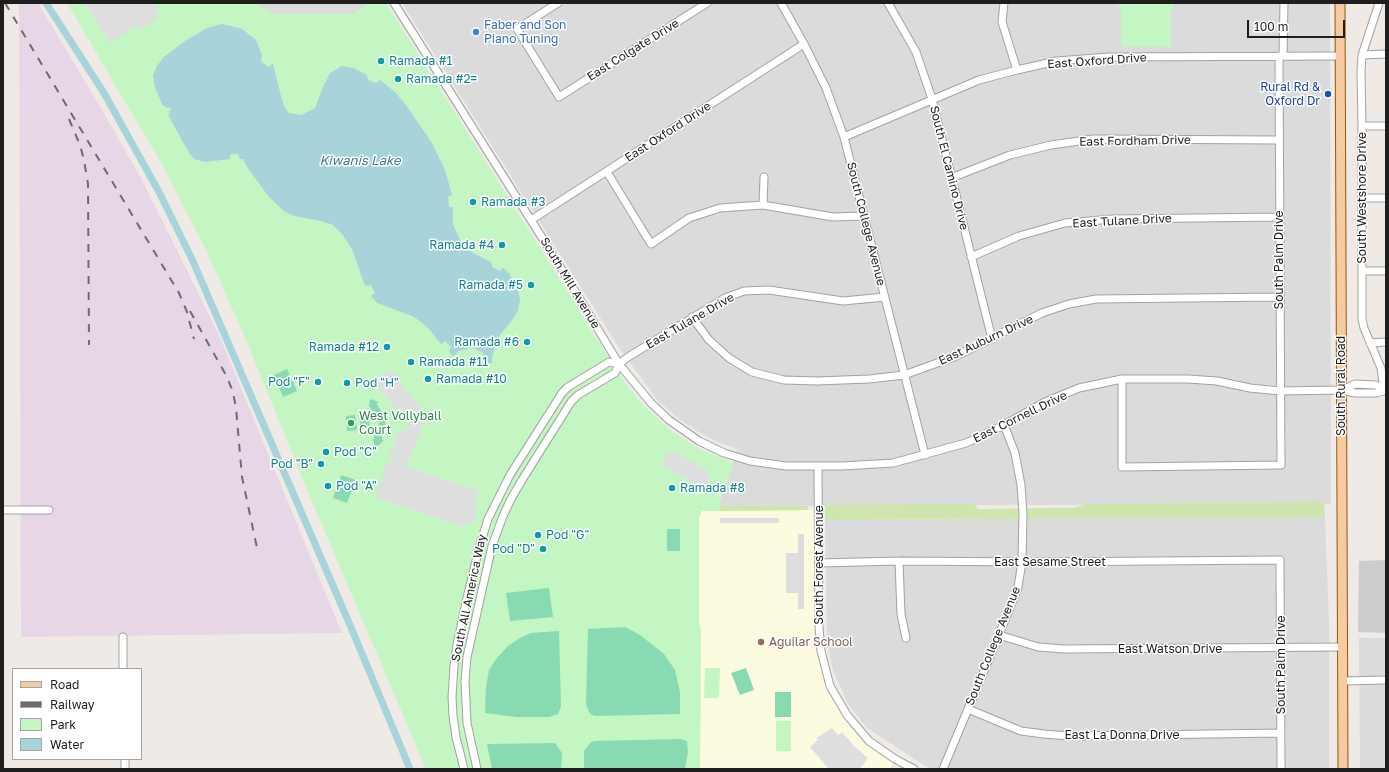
<!DOCTYPE html>
<style>
body{margin:0}
#map{position:relative;width:1389px;height:772px;overflow:hidden;background:#efeae5;font-family:"Golos Text",sans-serif}
canvas{display:block}
.frame{position:absolute;inset:0;border:4px solid #1e1e1e;pointer-events:none}
.legend{position:absolute;left:12px;top:668px;width:130px;height:92px;box-sizing:border-box;background:#fff;border:1px solid #a5a5a5;margin:0;padding:5px 7px;list-style:none;font-size:12px;color:#1e1e1e}
.legend li{display:flex;align-items:center;gap:8px;height:20px}
.legend b{width:20px;border:1px solid #a5a5a5}
.scale{position:absolute;left:1247px;top:20px;width:98px;height:18px;box-sizing:border-box;border:2px solid #1e1e1e;border-top:0;padding-left:5px;font-size:12px;line-height:14px;white-space:nowrap;color:#1e1e1e;-webkit-text-stroke:3px #fff;paint-order:stroke}
</style>
<div id="map">
<canvas width="1389" height="772"></canvas>
<div class="frame"></div>
<ul class="legend">
<li><b style="height:5px;background:#f7caa2"></b>Road</li>
<li><b style="height:5px;background:#6c6c6c"></b>Railway</li>
<li><b style="height:11px;background:#c4f6c4"></b>Park</li>
<li><b style="height:11px;background:#a7d3da"></b>Water</li>
</ul>
<div class="scale">100 m</div>
</div>
<script>
const c = document.querySelector('canvas').getContext('2d');
c.lineJoin = 'round';
function fillPath(path, color) { c.fillStyle = color; c.fill(path, 'evenodd'); }
const poly = rows => new Path2D(rows.map(r => 'M' + r).join(''));
function strokePath(path, color, width, dash) { c.strokeStyle = color; c.lineWidth = width; c.lineCap = dash ? 'butt' : 'round'; c.setLineDash(dash || []); c.stroke(path); }
function label(font, color, halo, rows, align = 'center') {
  c.font = font + ' "Golos Text",sans-serif'; c.lineWidth = 3; c.setLineDash([]); c.textBaseline = 'middle'; c.strokeStyle = halo; c.fillStyle = color; for (const [text, x, y, turn = 0] of rows) {
    c.save(); c.translate(x, y); c.rotate((+turn || 0) * Math.PI / 180); c.textAlign = isNaN(turn) ? turn : align; if (halo) c.strokeText(text, 0, 0); c.fillText(text, 0, 0); c.restore();
  }
}
fillPath(poly([
 [254,3,369,3,353,14,273,14],
 [402,3,1330,3,1331,504,724,506,720,502,737,449,715,441,697,431,678,418,657,400,618,346],
 [1325,517,1329,623,1329,769,930,769,867,728,848,704,833,670,827,640,825,520],
 [1359,638,1386,638,1386,769,1360,769]
]), '#dcdbdb');
fillPath(poly([
 [19,3,38,3,98,103,141,178,219,335,342,633,21,637]
]), '#e7d7e6');
fillPath(poly([
 [818,509,819,627,830,686,869,741,895,759,890,769,700,769,701,629,699,624,699,517,702,511,808,510]
]), '#fdfbdf');
fillPath(poly([
 [1386,560,1386,633,1358,632,1359,561]
]), '#ccc');
fillPath(poly([
 [720,502,724,506,808,506,808,510,720,511],
 [1324,502,1325,517,825,520,825,505,974,504,978,509,1057,508,1074,508,1086,504]
]), '#cee6ad');
fillPath(poly([
 [67,3,254,3,274,14,353,14,369,3,386,3,623,380,642,404,670,430,696,447,733,463,720,502,720,511,702,511,699,517,699,624,701,629,700,769,426,769,310,497,244,335,205,248,163,166],
 [1117,3,1175,3,1174,8,1171,8,1171,47,1121,47,1121,7,1117,7],
 [705,668,720,668,719,698,704,698],
 [776,721,791,721,791,751,776,751]
]), '#c4f6c4');
fillPath(poly([
 [287,369,297,391,283,397,274,375],
 [370,399,379,402,377,403,377,405,382,412,385,421,385,428,382,437,382,440,384,440,376,448,373,440,379,423,377,417,369,406],
 [368,414,370,428,361,429,359,415],
 [355,415,357,430,347,431,346,416],
 [341,475,356,480,347,503,333,498],
 [667,529,680,529,680,551,667,551],
 [549,588,553,617,510,621,506,593],
 [625,627,640,635,664,654,675,670,680,692,680,714,596,716,592,715,589,712,586,704,588,629],
 [559,631,561,707,558,714,549,717,517,717,485,713,486,687,489,670,496,659,508,646,520,638,531,633],
 [746,668,754,690,740,695,731,673],
 [775,692,791,692,791,717,775,717],
 [680,739,687,741,688,752,685,769,584,769,584,751,591,742,595,741],
 [555,743,562,753,561,769,492,769,487,744]
]), '#87dab2');
fillPath(poly([
 [85,3,153,3,159,12,156,14,158,18,141,29,138,25,110,43],
 [394,372,400,378,398,380,426,415,406,467,479,491,473,508,478,510,473,524,467,522,465,527,377,498,377,492,388,460,393,462,394,459,389,456,399,431,406,431,411,416,403,409,399,411,396,408,374,382,384,373],
 [668,451,671,453,672,451,709,471,708,475,709,478,703,489,662,465],
 [720,518,779,518,779,523,720,523],
 [798,534,804,534,804,609,798,609,798,593,786,593,786,553,798,553],
 [832,728,838,735,842,732,854,746,868,758,860,769,829,769,810,747,818,740,816,738]
]), '#dedede');
fillPath(poly([
 [222,24,242,29,256,40,262,55,261,61,268,67,273,64,281,96,285,108,289,113,301,115,315,108,323,87,330,73,342,66,354,68,367,75,368,80,376,83,380,80,395,92,406,105,432,143,445,170,452,195,448,197,449,207,453,207,453,225,462,244,470,251,492,263,492,267,500,271,503,268,509,273,517,287,520,299,518,311,513,319,499,336,495,345,492,358,492,363,486,363,485,358,482,352,473,348,459,351,453,356,449,351,451,347,445,341,441,344,429,329,420,321,412,316,377,303,371,296,375,293,371,285,365,286,352,249,342,234,333,225,320,221,295,216,285,212,269,197,247,167,243,159,240,159,238,154,230,154,230,159,205,162,194,159,188,151,168,115,170,114,169,112,171,109,171,108,167,108,165,106,163,106,155,88,153,75,157,66,164,57,185,41,207,28]
]), '#a7d3da');
strokePath(poly([
 [46,3,104,93,159,192,192,259,350,625,410,769]
]), '#a7d3da', 7);
const minor = poly([
 [394,3,553,255,619,364,651,403,669,420,699,441,724,453,750,461,786,466,842,466,893,463,966,443,1004,425,1045,402,1079,388,1122,379,1188,379,1217,381,1250,388,1280,391,1341,390,1355,393,1376,393,1384,391],
 [558,3,517,29,559,97,707,3],
 [781,3,804,44,826,88,844,137,925,455],
 [888,3,916,52,932,99,992,339],
 [1004,3,1002,22,1017,70],
 [1379,3,1362,55,1361,71,1362,126,1362,319,1364,328,1381,368,1384,391],
 [1362,55,1386,54],
 [1283,56,1284,3],
 [1362,126,1386,126],
 [844,137,979,80,1017,70,1057,61,1109,57,1340,56],
 [607,172,651,244,689,218,720,208,763,205,833,217,864,216],
 [951,178,1010,155,1051,145,1093,139,1278,140],
 [1362,198,1386,198],
 [763,205,764,177],
 [531,220,804,44],
 [971,257,1019,236,1065,223,1113,219,1279,217],
 [1362,271,1386,271],
 [692,317,709,340,729,358,752,372,784,380,817,381,869,379,904,375,954,357,1042,313,1069,304,1096,299,1279,297],
 [1370,343,1386,342],
 [1122,379,1122,467,1281,465,1279,56],
 [1342,390,1355,384,1376,385,1386,391],
 [818,466,819,627,821,651,830,686,847,715,869,741,895,759,914,769],
 [3,510,49,510],
 [899,561,901,614,906,638],
 [819,563,899,561,1031,562,1280,560,1281,769],
 [999,635,1038,647,1064,649,1343,647],
 [123,637,123,669],
 [1343,681,1386,680],
 [968,709,1021,731,1044,734,1069,736,1281,733],
 [125,759,125,769],
 [464,769,456,737,453,716,452,697,454,666,457,645,467,598,479,548,488,519,510,475,562,393,568,387,609,362,619,364],
 [477,769,467,723,465,681,467,657,492,546,503,516,511,499,522,480,571,402,578,395,615,373,619,364,628,357,725,298,744,291,769,290,843,301,885,297],
 [943,769,999,635,1018,587,1022,562,1023,513,1021,485,1015,453,1004,425]
]);
const major = poly([
 [1340,3,1343,769]
]);
strokePath(minor, '#a2a2a2', 9);
strokePath(major, '#915708', 11);
strokePath(minor, '#fff', 7);
strokePath(major, '#f7caa2', 9);
strokePath(poly([
 [5,3,179,293,187,312,194,339],
 [69,119,80,145,84,160,88,184,89,345],
 [190,311,227,377,233,392,236,408,242,477,257,548]
]), '#6c6c6c', 2, [8, 8]);
for (const [x, y, r, color] of [
 [476,32,4,"#3f7fe0"],
 [381,61,4,"#0f9aa8"],
 [398,79,4,"#0f9aa8"],
 [1328,94,4,"#1a4fb4"],
 [473,202,4,"#0f9aa8"],
 [502,245,4,"#0f9aa8"],
 [531,285,4,"#0f9aa8"],
 [527,342,4,"#0f9aa8"],
 [387,347,4,"#0f9aa8"],
 [411,362,4,"#0f9aa8"],
 [428,379,4,"#0f9aa8"],
 [318,382,4,"#0f9aa8"],
 [347,383,4,"#0f9aa8"],
 [351,423,4,"#2e9e5b"],
 [326,452,4,"#0f9aa8"],
 [321,464,4,"#0f9aa8"],
 [328,486,4,"#0f9aa8"],
 [672,488,4,"#0f9aa8"],
 [538,535,4,"#0f9aa8"],
 [543,549,4,"#0f9aa8"],
 [761,642,4,"#8d6e63"]
]) { const dot = new Path2D(); dot.arc(x, y, r, 0, 2 * Math.PI); c.fillStyle = color; c.fill(dot); strokePath(dot, '#fff', 1.5); }
label('12px', '#366cbe', '#fff', [
 ["Faber and Son",484,25],
 ["Piano Tuning",484,39]
], 'left');
label('12px', '#1e1e1e', '#fff', [
 ["East Colgate Drive",633,50,-32],
 ["East Oxford Drive",1097,61,-4],
 ["East Oxford Drive",668,132,-33],
 ["East Fordham Drive",1135,141,-1],
 ["South El Camino Drive",949,168,76],
 ["South Westshore Drive",1362,198,-90],
 ["East Tulane Drive",1122,221,-3],
 ["South College Avenue",866,224,76],
 ["South Palm Drive",1279,260,-90],
 ["South Mill Avenue",570,283,59],
 ["East Tulane Drive",690,321,-30],
 ["East Auburn Drive",986,340,-25],
 ["South Rural Road",1341,386,-90],
 ["East Cornell Drive",1020,417,-26],
 ["East Sesame Street",1050,562],
 ["South Forest Avenue",819,565,-90],
 ["South All America Way",469,598,-78],
 ["South College Avenue",993,646,-68],
 ["East Watson Drive",1170,649],
 ["South Palm Drive",1281,665,-90],
 ["East La Donna Drive",1122,735]
]);
label('12px', '#0d838f', '#fff', [
 ["Ramada #1",389,61],
 ["Ramada #2=",406,79],
 ["Ramada #3",481,202],
 ["Ramada #4",494,245,"right"],
 ["Ramada #5",523,285,"right"],
 ["Ramada #6",519,342,"right"],
 ["Ramada #12",379,347,"right"],
 ["Ramada #11",419,362],
 ["Ramada #10",436,379],
 ["Pod \"F\"",310,382,"right"],
 ["Pod \"H\"",355,383],
 ["Pod \"C\"",334,452],
 ["Pod \"B\"",313,464,"right"],
 ["Pod \"A\"",336,486],
 ["Ramada #8",680,488],
 ["Pod \"G\"",546,535],
 ["Pod \"D\"",535,549,"right"]
], 'left');
label('12px', '#164399', '#fff', [
 ["Rural Rd &",1320,87],
 ["Oxford Dr",1320,101]
], 'right');
label('12px', '#27864d', '#fff', [
 ["West Vollyball",359,416],
 ["Court",359,430]
], 'left');
label('12px', '#785e54', '#fff', [
 ["Aguilar School",769,642]
], 'left');
label('italic 13px', '#49789a', '#fff', [
 ["Kiwanis Lake",360,161]
]);
</script>
